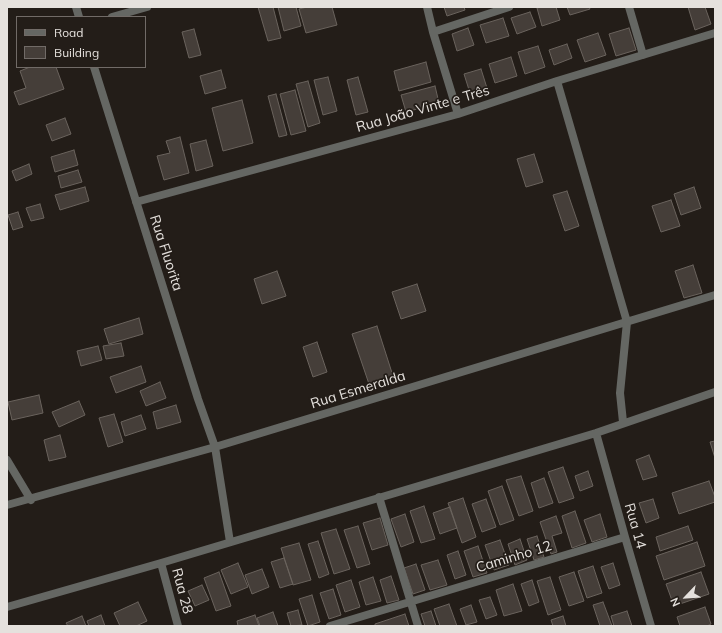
<!DOCTYPE html>
<meta charset="utf-8">
<style>
body{margin:0}
#map{position:relative;width:722px;height:633px;overflow:hidden;background:#231d18;font-family:Mulish,sans-serif}
canvas{display:block}
.frame{position:absolute;inset:0;border:8px solid #e5e1dd;pointer-events:none}
.legend{position:absolute;left:16px;top:16px;width:130px;height:52px;box-sizing:border-box;background:#231d18;border:1px solid #716b67;margin:0;padding:5px 7px;list-style:none;font-size:12px;color:#e5e1dd}
.legend li{display:flex;align-items:center;gap:8px;height:20px}
.legend b{width:20px;border:1px solid #716b67}
.north{position:absolute;left:666px;top:577px;width:40px;height:40px;-webkit-text-stroke:3px #231d18;paint-order:stroke;rotate:245deg;font-size:11px;font-weight:700;line-height:16px;text-align:center;color:#e5e1dd}
.north::after{content:'';display:block;margin:auto;width:14px;height:18px;background:#e5e1dd;clip-path:polygon(50% 0,100% 100%,50% 72%,0 100%)}
</style>
<div id="map">
<canvas width="722" height="633"></canvas>
<div class="frame"></div>
<ul class="legend">
<li><b style="height:5px;background:#656763"></b>Road</li>
<li><b style="height:11px;background:#453e39"></b>Building</li>
</ul>
<div class="north">N</div>
</div>
<script>
const c = document.querySelector('canvas').getContext('2d');
c.lineJoin = 'round';
function fillPath(path, color) { c.fillStyle = color; c.fill(path, 'evenodd'); }
const poly = rows => new Path2D(rows.map(r => 'M' + r).join(''));
function strokePath(path, color, width, dash) { c.strokeStyle = color; c.lineWidth = width; c.lineCap = dash ? 'butt' : 'round'; c.setLineDash(dash || []); c.stroke(path); }
function label(font, color, halo, rows, align = 'center') {
  c.font = font + ' Mulish,sans-serif'; c.lineWidth = 3.5; c.setLineDash([]); c.textBaseline = 'middle'; c.strokeStyle = halo; c.fillStyle = color; for (const [text, x, y, turn = 0] of rows) {
    c.save(); c.translate(x, y); c.rotate((+turn || 0) * Math.PI / 180); c.textAlign = isNaN(turn) ? turn : align; if (halo) c.strokeText(text, 0, 0); c.fillText(text, 0, 0); c.restore();
  }
}
const building = poly([
 [258,7,273,7,281,38,268,41,258,7],
 [278,7,296,7,301,26,284,31,278,7],
 [307,7,332,7,337,25,306,33,299,9,307,7],
 [444,7,464,7,465,10,447,16,444,7],
 [541,7,556,7,560,20,542,26,537,8,541,7],
 [567,7,589,7,590,9,570,15,567,7],
 [688,7,705,7,711,24,695,30,688,7],
 [530,12,536,27,517,34,511,18,530,12],
 [503,18,509,36,486,43,480,25,503,18],
 [468,28,474,45,457,51,452,34,468,28],
 [629,28,636,50,616,56,609,34,629,28],
 [194,29,201,55,189,58,182,32,194,29],
 [598,33,606,55,585,62,577,40,598,33],
 [567,44,572,58,554,65,549,50,567,44],
 [538,46,545,67,525,74,518,52,538,46],
 [511,57,517,76,495,83,489,64,511,57],
 [426,62,431,82,399,91,394,71,426,62],
 [30,67,56,67,64,89,19,105,14,92,26,88,20,71,30,67],
 [481,69,487,88,470,93,464,74,481,69],
 [221,70,226,88,205,94,200,76,221,70],
 [328,77,337,111,323,115,314,80,328,77],
 [358,77,368,112,356,115,347,80,358,77],
 [308,81,320,123,308,127,296,84,308,81],
 [435,86,439,103,406,112,401,95,435,86],
 [295,90,306,131,291,135,280,94,295,90],
 [276,94,287,135,279,137,268,96,276,94],
 [242,100,253,143,223,151,212,108,242,100],
 [65,118,71,134,52,141,46,125,65,118],
 [180,137,189,173,164,180,157,156,170,153,166,141,180,137],
 [206,140,213,166,196,171,190,144,206,140],
 [74,150,78,165,55,172,51,157,74,150],
 [534,154,543,182,526,187,517,159,534,154],
 [29,164,32,174,16,181,12,171,29,164],
 [78,170,82,182,61,188,58,176,78,170],
 [85,187,89,201,60,210,55,195,85,187],
 [694,187,701,208,681,215,674,194,694,187],
 [567,191,579,226,565,231,553,195,567,191],
 [671,200,680,226,661,232,652,206,671,200],
 [40,204,44,218,31,221,26,208,40,204],
 [18,212,23,227,13,230,8,215,18,212],
 [693,265,702,293,684,298,675,271,693,265],
 [277,271,286,296,262,304,254,279,277,271],
 [417,284,426,311,401,319,392,292,417,284],
 [139,318,143,334,109,344,104,329,139,318],
 [377,326,393,376,369,384,352,334,377,326],
 [317,342,327,372,313,377,303,347,317,342],
 [121,343,124,356,106,359,103,346,121,343],
 [98,346,102,360,81,366,77,351,98,346],
 [141,366,146,382,116,393,110,377,141,366],
 [160,382,166,398,146,406,140,391,160,382],
 [39,395,43,413,12,420,8,402,39,395],
 [79,401,85,415,59,427,52,412,79,401],
 [176,405,181,422,157,429,153,412,176,405],
 [114,414,123,442,108,447,99,418,114,414],
 [141,415,146,429,125,436,121,422,141,415],
 [60,435,66,457,49,461,44,440,60,435],
 [715,441,715,458,710,442,715,441],
 [649,455,657,476,643,480,636,460,649,455],
 [563,467,574,498,559,503,548,472,563,467],
 [588,471,593,486,580,491,575,476,588,471],
 [521,476,533,511,519,516,506,480,521,476],
 [544,478,553,503,539,508,531,483,544,478],
 [709,481,715,497,715,502,679,514,672,493,709,481],
 [502,486,514,520,500,525,488,491,502,486],
 [463,498,476,537,462,543,448,503,463,498],
 [486,499,496,527,482,532,472,504,486,499],
 [653,499,659,518,646,523,639,503,653,499],
 [424,506,435,539,421,543,410,511,424,506],
 [450,507,457,528,440,534,433,513,450,507],
 [575,511,586,543,572,548,562,516,575,511],
 [405,514,414,542,401,547,391,519,405,514],
 [600,514,607,537,592,542,584,520,600,514],
 [556,516,562,533,552,536,557,552,551,554,540,522,556,516],
 [380,518,388,545,372,550,363,523,380,518],
 [358,526,370,564,357,568,344,530,358,526],
 [688,526,693,540,660,551,656,537,688,526],
 [336,529,350,569,334,574,321,533,336,529],
 [537,536,544,557,534,560,527,539,537,536],
 [520,539,527,560,515,565,508,544,520,539],
 [500,540,509,565,494,570,485,545,500,540],
 [318,541,329,574,319,578,308,544,318,541],
 [697,542,705,566,664,580,656,556,697,542],
 [299,543,311,580,293,585,281,548,299,543],
 [478,546,487,573,473,577,464,551,478,546],
 [458,551,466,575,455,579,447,555,458,551],
 [284,558,293,584,280,588,271,562,284,558],
 [438,560,447,585,430,590,421,565,438,560],
 [238,563,248,587,231,594,221,570,238,563],
 [613,563,620,585,609,589,601,567,613,563],
 [416,564,425,590,413,594,404,568,416,564],
 [593,566,602,593,587,598,578,571,593,566],
 [262,569,269,587,252,594,245,575,262,569],
 [219,572,231,606,216,611,204,578,219,572],
 [574,572,584,601,569,606,559,577,574,572],
 [701,572,709,594,674,606,666,584,701,572],
 [391,576,399,600,387,603,380,580,391,576],
 [373,577,381,601,366,605,359,582,373,577],
 [550,577,561,610,548,615,537,581,550,577],
 [351,580,360,607,345,612,336,585,351,580],
 [532,580,539,602,529,606,521,584,532,580],
 [513,584,522,611,504,616,496,590,513,584],
 [202,585,209,600,195,606,188,591,202,585],
 [333,589,341,615,329,619,320,593,333,589],
 [312,595,320,622,308,626,299,599,312,595],
 [490,597,497,615,486,619,479,600,490,597],
 [138,602,147,621,136,626,120,626,114,613,138,602],
 [603,602,612,626,600,626,593,605,603,602],
 [449,604,457,626,440,626,434,609,449,604],
 [471,605,477,622,466,625,460,609,471,605],
 [705,607,711,624,707,626,680,626,677,617,705,607],
 [298,610,302,625,291,626,287,613,298,610],
 [431,611,436,626,425,626,421,614,431,611],
 [627,611,632,626,614,626,611,616,627,611],
 [273,612,278,626,260,626,257,618,273,612],
 [405,614,409,626,375,626,375,624,405,614],
 [101,615,105,626,89,626,87,621,101,615],
 [255,615,259,626,238,626,237,621,255,615],
 [82,616,86,626,68,626,66,623,82,616],
 [563,616,566,626,553,626,551,620,563,616]
]);
fillPath(building, '#453e39');
strokePath(building, '#6a635d', 1);
strokePath(poly([
 [76,7,79,17],
 [427,7,433,32,458,114],
 [629,7,643,55],
 [112,17,147,7],
 [433,32,509,7],
 [94,67,198,399,215,447,230,542],
 [557,81,627,322,620,393,623,422],
 [136,202,458,114,557,81,715,33],
 [596,433,625,537,651,626],
 [7,460,31,500],
 [379,497,418,626],
 [7,505,215,447,715,295],
 [161,563,178,626],
 [7,607,161,563,596,433,715,392],
 [330,626,625,537]
]), '#656763', 8);
label('14px', '#e5e1dd', '#231d18', [
 ["Rua João Vinte e Três",423,109,-16],
 ["Rua Fluorita",166,253,72],
 ["Rua Esmeralda",358,390,-17],
 ["Rua 14",635,526,74],
 ["Caminho 12",514,557,-17],
 ["Rua 28",182,591,75]
]);
</script>
